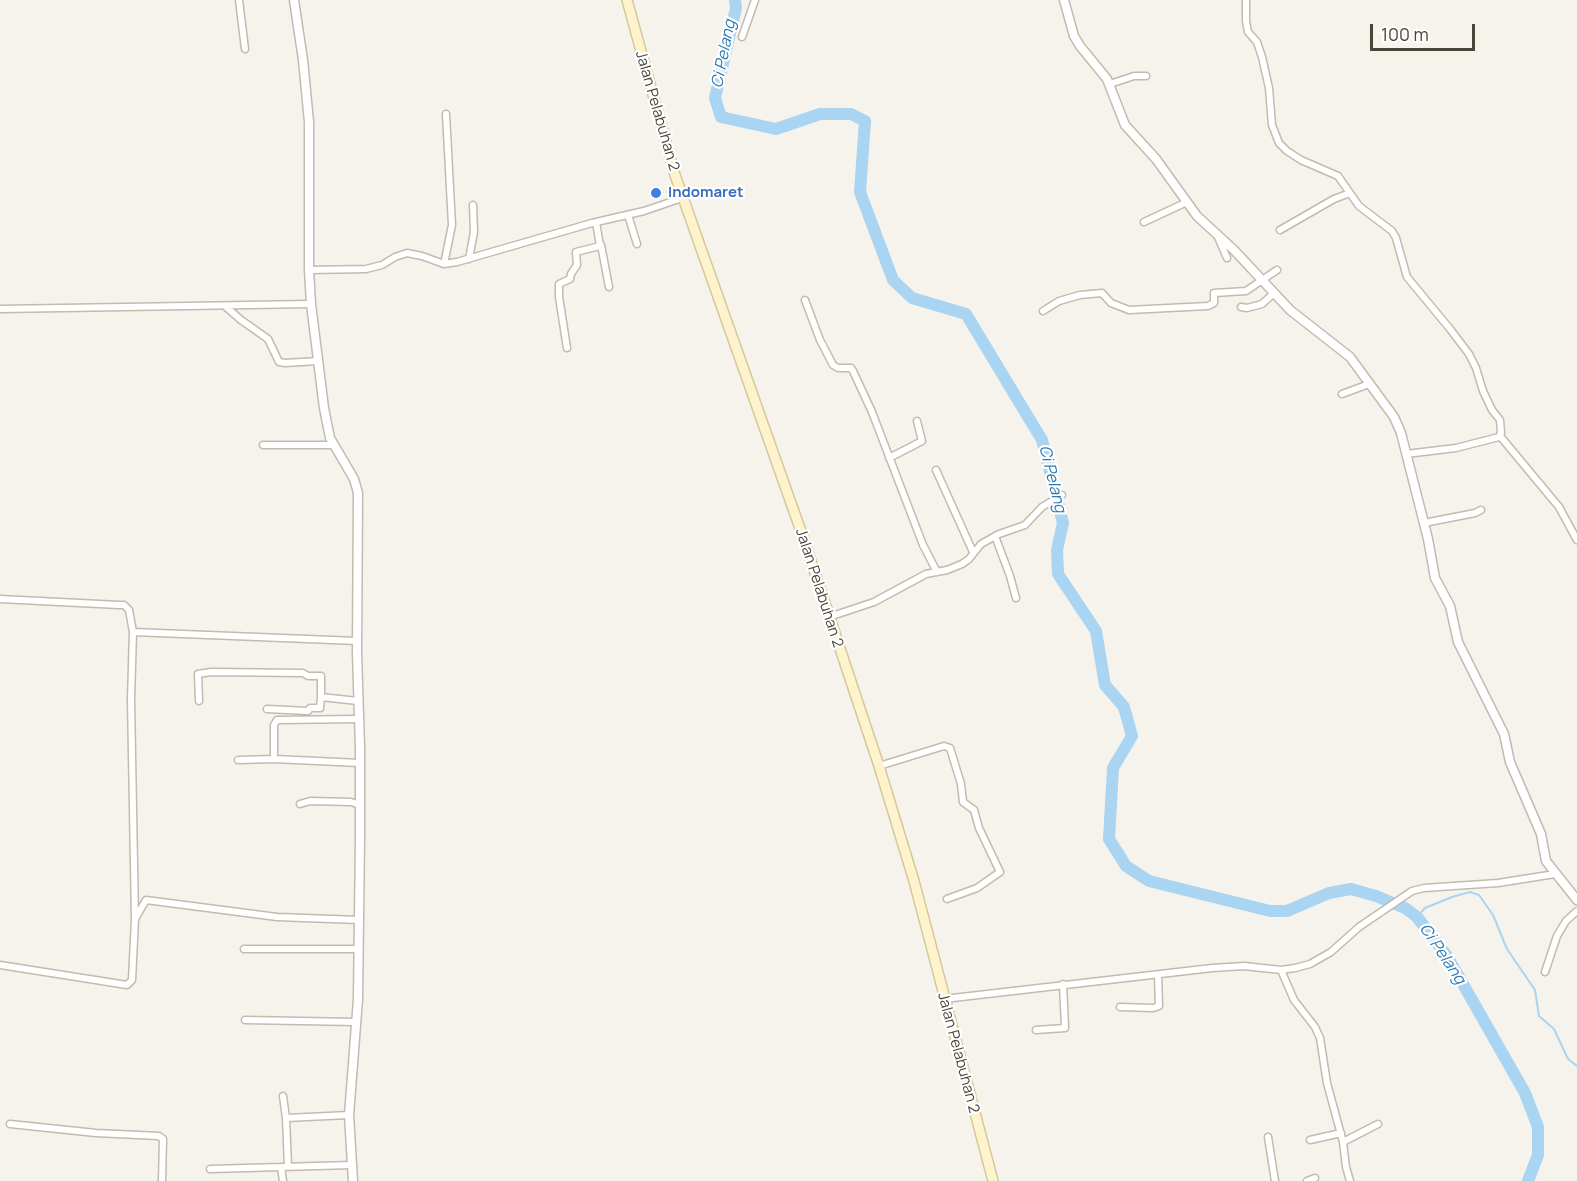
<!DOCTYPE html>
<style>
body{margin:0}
#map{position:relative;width:1577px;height:1181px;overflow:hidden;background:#f6f3ec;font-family:Manrope,sans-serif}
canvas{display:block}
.scale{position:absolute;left:1370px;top:24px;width:105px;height:27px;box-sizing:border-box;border:3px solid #4b4439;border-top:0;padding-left:8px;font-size:18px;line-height:21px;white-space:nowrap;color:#4b4439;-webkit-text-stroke:4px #fff;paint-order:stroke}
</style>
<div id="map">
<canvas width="1577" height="1181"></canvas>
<div class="scale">100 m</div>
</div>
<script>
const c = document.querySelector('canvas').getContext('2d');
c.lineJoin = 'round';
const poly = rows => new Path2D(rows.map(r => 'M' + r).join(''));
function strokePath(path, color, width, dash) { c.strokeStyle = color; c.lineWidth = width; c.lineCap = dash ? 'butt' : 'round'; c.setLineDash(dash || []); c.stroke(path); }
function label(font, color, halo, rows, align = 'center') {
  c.font = font + ' Manrope,sans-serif'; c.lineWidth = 4.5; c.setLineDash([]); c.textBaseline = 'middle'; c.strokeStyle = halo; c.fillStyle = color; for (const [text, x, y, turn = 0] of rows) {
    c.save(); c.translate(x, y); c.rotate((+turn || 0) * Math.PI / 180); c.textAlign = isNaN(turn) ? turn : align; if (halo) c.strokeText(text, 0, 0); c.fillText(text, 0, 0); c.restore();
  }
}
strokePath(poly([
 [1417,917,1425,908,1452,897,1470,892,1479,895,1493,915,1507,949,1535,990,1539,1016,1554,1029,1568,1059,1577,1066]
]), '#a9d4f2', 2);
strokePath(poly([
 [735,0,736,8,715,98,721,117,776,129,820,114,851,114,865,121,860,192,893,280,912,298,966,314,1042,440,1063,523,1057,550,1058,574,1096,631,1105,685,1124,707,1132,736,1113,768,1109,839,1126,866,1149,881,1270,911,1287,911,1329,893,1351,889,1376,896,1405,908,1417,917,1447,956,1525,1093,1538,1127,1538,1155,1528,1181]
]), '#a9d4f2', 12);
const minor = poly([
 [239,0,245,49],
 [1246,0,1246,21,1248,32,1257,42,1262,57,1269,88,1272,125,1279,143,1287,151,1301,160,1338,176,1359,206,1392,231,1396,238,1407,277,1450,329,1469,354,1476,368,1483,391,1492,410,1500,420,1501,433,1499,437,1456,448,1406,454],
 [742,37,755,0],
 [1110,84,1134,76,1146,76],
 [628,215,637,244],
 [1144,222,1187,202],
 [1280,230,1334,199,1350,193],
 [1218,237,1227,258],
 [601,245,609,287],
 [469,259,474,232,473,205],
 [444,264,452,225,446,114],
 [309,270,366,269,382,265,395,257,407,253,422,256,444,264,457,262,592,223,644,211,682,198],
 [805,300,820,340,833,365,838,368,851,368,853,371,872,412,923,545,937,572],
 [225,306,241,320,268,339,279,362,285,363,318,361],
 [1241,307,1247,308,1262,304,1274,293],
 [0,309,311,304],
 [1043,311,1059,301,1080,295,1102,293,1111,303,1129,310,1208,306,1214,303,1214,293,1246,291,1277,270],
 [567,348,559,297,559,284,570,279,571,274,577,265,576,252,600,246,596,222],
 [1342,394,1369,384],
 [1500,436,1559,507,1577,540],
 [263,445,334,445],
 [889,458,922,441,917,421],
 [936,470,973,552],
 [1424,523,1475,513,1481,510],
 [995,536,1010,576,1016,598],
 [0,599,119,605,124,605,129,610,133,632,131,699,135,919,146,900,277,917,359,920],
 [829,617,874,602,926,574,947,570,962,564,969,559,981,544,999,534,1025,525,1042,507,1062,495],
 [133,632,357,641],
 [199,701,198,674,211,672,303,673,308,676,321,676,321,697],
 [267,709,308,711,310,708,320,708,321,697,358,701],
 [274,759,274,725,277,720,359,719],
 [238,760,274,759,360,763],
 [879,766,944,746,950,748,961,784,963,802,974,810,979,828,1000,872,977,888,947,899],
 [300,804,310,801,351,802,360,805],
 [244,949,359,949],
 [0,965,127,985,132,980,135,919],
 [1281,970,1294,1000,1315,1027,1320,1038,1327,1083,1343,1142,1346,1167,1350,1181],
 [1545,972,1557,936,1566,921,1577,911],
 [944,999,1212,968,1244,966,1281,970,1295,968,1310,964,1331,952,1359,927,1412,891,1424,888,1498,883,1555,874],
 [1120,1007,1153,1008,1159,1006,1158,975],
 [245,1020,356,1022],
 [1036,1030,1065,1028,1063,984],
 [283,1096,286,1118,288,1167],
 [286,1118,349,1115],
 [10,1124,96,1133,159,1136,163,1139,162,1181],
 [1268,1137,1275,1181],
 [1310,1140,1341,1133],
 [1343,1142,1378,1124],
 [281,1167,283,1181],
 [210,1169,352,1165],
 [1307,1181,1315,1178]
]);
const tertiary = poly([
 [294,0,303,60,309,122,309,270,311,304,324,408,330,438,354,479,358,493,357,653,360,748,360,838,358,999,349,1115,353,1181],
 [1064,0,1074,36,1080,46,1107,79,1125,125,1156,159,1197,216,1234,250,1290,310,1350,357,1394,417,1401,433,1428,539,1435,578,1450,606,1458,642,1504,734,1510,762,1541,834,1546,861,1577,900]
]);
const secondary = poly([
 [627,0,675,175,803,537,879,766,914,881,993,1181]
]);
strokePath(minor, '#c2bbae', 9);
strokePath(tertiary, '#c2bbae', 11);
strokePath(secondary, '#d6c79b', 12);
strokePath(minor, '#fff', 6);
strokePath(tertiary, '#fff', 8);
strokePath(secondary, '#fff3cd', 9);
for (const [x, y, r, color] of [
 [656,193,6,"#3f7fe0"]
]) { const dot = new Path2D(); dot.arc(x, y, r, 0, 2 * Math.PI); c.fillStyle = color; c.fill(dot); strokePath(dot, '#fff', 2); }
label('15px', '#4b4439', '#fff', [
 ["Jalan Pelabuhan 2",657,111,74],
 ["Jalan Pelabuhan 2",819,588,72],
 ["Jalan Pelabuhan 2",958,1053,75]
]);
label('bold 15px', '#366cbe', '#fff', [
 ["Indomaret",668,193]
], 'left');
label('italic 16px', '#2e7ab2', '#fff', [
 ["Ci Pelang",724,54,-79],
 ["Ci Pelang",1052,479,76],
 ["Ci Pelang",1442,954,56]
]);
</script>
